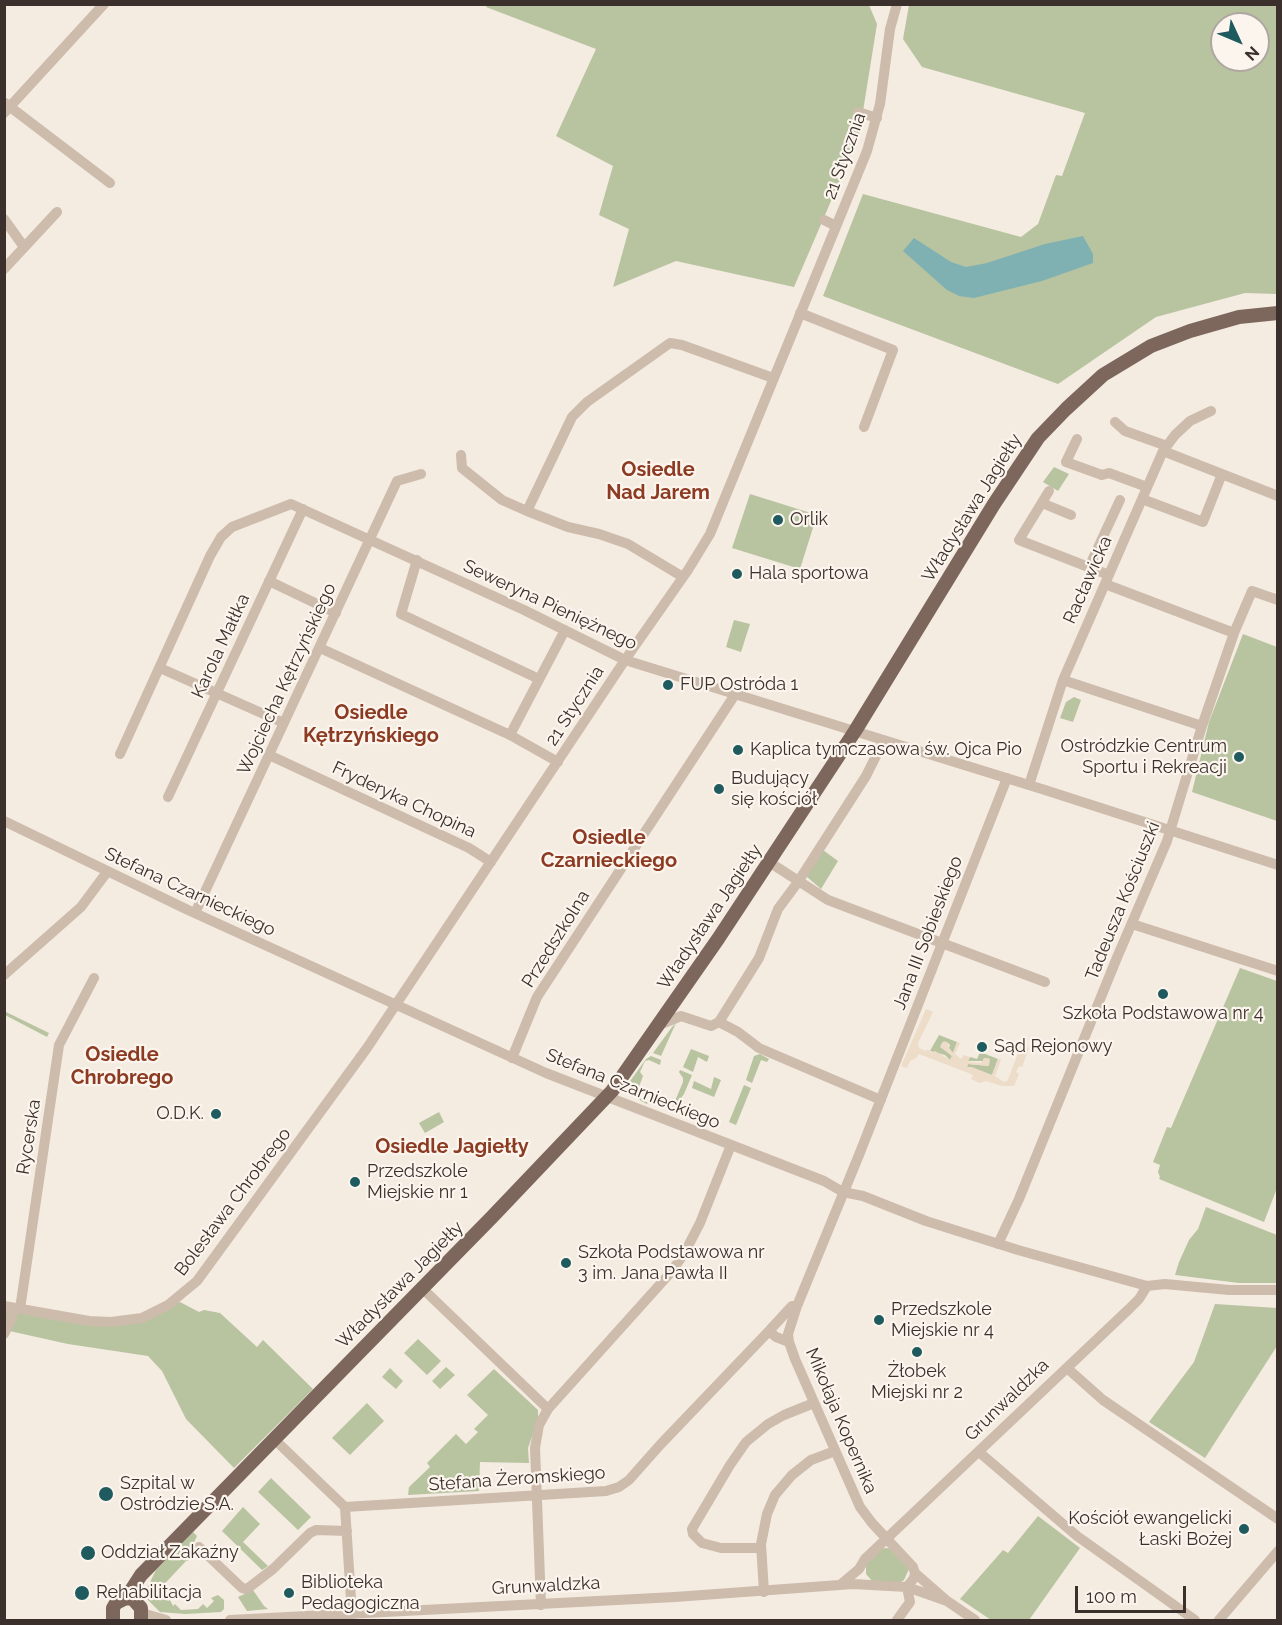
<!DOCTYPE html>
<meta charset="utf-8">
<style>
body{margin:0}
#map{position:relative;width:1282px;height:1625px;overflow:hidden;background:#f4ebe1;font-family:Raleway,sans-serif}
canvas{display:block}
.frame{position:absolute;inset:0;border:6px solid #3b302b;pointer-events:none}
.north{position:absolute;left:1210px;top:12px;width:60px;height:60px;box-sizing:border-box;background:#fbf5ee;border:2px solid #aea6a0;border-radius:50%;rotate:134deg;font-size:16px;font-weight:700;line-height:24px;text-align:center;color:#3b302b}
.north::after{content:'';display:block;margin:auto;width:21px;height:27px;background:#1f5a5e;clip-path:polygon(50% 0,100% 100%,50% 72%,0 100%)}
.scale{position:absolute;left:1075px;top:1586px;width:111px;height:27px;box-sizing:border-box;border:3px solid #3b302b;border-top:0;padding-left:8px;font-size:18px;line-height:21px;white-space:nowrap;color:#3b302b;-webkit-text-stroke:4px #fbf5ee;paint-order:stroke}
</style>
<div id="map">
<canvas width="1282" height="1625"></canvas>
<div class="frame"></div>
<div class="north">N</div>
<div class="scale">100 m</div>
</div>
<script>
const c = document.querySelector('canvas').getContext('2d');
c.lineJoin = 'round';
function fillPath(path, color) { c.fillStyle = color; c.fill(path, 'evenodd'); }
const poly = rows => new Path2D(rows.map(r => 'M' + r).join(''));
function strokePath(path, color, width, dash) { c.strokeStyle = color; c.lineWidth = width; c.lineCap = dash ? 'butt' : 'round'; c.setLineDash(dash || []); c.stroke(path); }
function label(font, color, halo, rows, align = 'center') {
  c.font = font + ' Raleway,sans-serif'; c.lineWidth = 4.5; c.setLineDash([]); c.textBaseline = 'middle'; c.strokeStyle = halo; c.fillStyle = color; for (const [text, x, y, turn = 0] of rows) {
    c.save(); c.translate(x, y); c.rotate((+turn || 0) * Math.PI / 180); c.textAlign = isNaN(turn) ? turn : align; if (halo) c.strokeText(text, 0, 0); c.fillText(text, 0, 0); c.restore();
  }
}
fillPath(poly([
 [488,4,869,5,877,24,859,136,794,287,676,261,613,287,629,229,599,215,613,166,556,136,596,49,486,7],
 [909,5,1277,5,1277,294,1245,293,1156,317,1058,384,823,296,863,194,1021,237,1038,224,1056,175,1062,176,1085,113,922,67,903,39],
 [1222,24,1258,24,1258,60,1222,60],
 [1054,467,1069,474,1058,491,1043,482],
 [750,494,817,515,800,569,732,548],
 [734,620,750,624,741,652,726,647],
 [1243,634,1277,647,1277,821,1192,792,1209,722],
 [1074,697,1081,700,1073,722,1060,718,1066,702],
 [823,850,838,861,821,889,806,876],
 [1240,968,1277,981,1277,1188,1264,1222,1159,1179,1160,1177,1158,1172,1160,1165,1153,1162,1167,1127,1171,1128],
 [4,1011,49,1033,47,1037,5,1015],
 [676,1023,661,1056,653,1053,672,1027],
 [939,1035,957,1042,953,1053,949,1048,950,1045,947,1042,941,1044,942,1048,946,1050,952,1056,950,1060,945,1055,930,1051],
 [691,1049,709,1056,707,1062,698,1057,693,1072,683,1067],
 [980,1052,998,1059,992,1075,967,1067,968,1064,989,1066,983,1061,968,1061,970,1057,977,1059],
 [760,1054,769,1059,767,1062,761,1060,752,1083,746,1080,754,1056],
 [651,1056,661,1060,660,1065,649,1060,645,1061,640,1072,643,1076,636,1095,648,1103,647,1104,641,1101,632,1093,628,1084,646,1059],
 [680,1070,692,1075,684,1094,670,1113,683,1082,683,1078,679,1072],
 [714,1077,721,1080,714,1097,692,1088,694,1081,711,1089],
 [744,1085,751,1088,736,1125,729,1122],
 [439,1112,444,1122,425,1133,419,1123],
 [1206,1207,1277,1235,1277,1283,1239,1283,1175,1275,1179,1262,1189,1240,1198,1229],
 [180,1302,199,1312,204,1310,220,1313,257,1347,263,1340,313,1389,234,1468,186,1419,162,1371,148,1356,68,1344,5,1330,4,1308,110,1326],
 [1215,1304,1277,1308,1277,1346,1205,1458,1149,1422,1194,1362],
 [418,1339,441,1361,427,1375,404,1353],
 [446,1367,455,1375,440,1389,432,1381],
 [390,1368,403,1381,396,1389,382,1377],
 [494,1369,538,1410,538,1419,528,1448,529,1463,480,1462,479,1491,408,1495,409,1487,430,1467,427,1463,456,1434,466,1444,478,1432,474,1429,488,1415,467,1395],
 [367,1403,384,1421,350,1455,332,1438],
 [271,1478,311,1517,298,1530,258,1492],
 [243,1507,260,1524,243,1542,268,1566,262,1570,222,1531],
 [1038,1516,1080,1548,1029,1620,991,1620,960,1599,1003,1550,1008,1553],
 [193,1532,197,1536,190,1551,189,1560,186,1561,156,1593,163,1600,165,1598,168,1601,170,1600,173,1606,175,1604,181,1610,198,1609,203,1604,207,1608,214,1601,211,1598,218,1595,224,1600,224,1609,221,1612,185,1614,160,1612,146,1598,148,1586,156,1570],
 [886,1548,893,1549,909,1569,904,1580,898,1584,874,1583,866,1574,866,1564,881,1549],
 [253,1590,264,1606,268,1609,247,1611,238,1597]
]), '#b8c4a0');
fillPath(poly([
 [926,1009,933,1012,918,1043,919,1048,926,1051,928,1049,931,1053,935,1051,950,1060,952,1056,940,1047,942,1043,944,1041,948,1043,949,1049,953,1053,957,1042,960,1043,955,1054,961,1059,964,1055,970,1057,968,1061,970,1062,981,1063,984,1058,987,1058,990,1059,989,1066,968,1064,967,1067,972,1067,992,1075,998,1059,1001,1060,995,1076,1004,1082,1008,1080,1021,1045,1029,1048,1022,1067,1019,1066,1016,1072,1019,1074,1014,1086,1002,1086,986,1081,980,1083,971,1079,973,1076,971,1074,919,1054,916,1058,910,1061,907,1068,901,1066]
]), '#ecdcc8');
fillPath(poly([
 [1083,236,1093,254,1093,263,1042,281,974,298,959,296,947,290,903,251,914,238,951,262,966,267,987,263,1045,244]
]), '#7fb0b2');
strokePath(poly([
 [5,103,110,183],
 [858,112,877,118],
 [4,113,104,4],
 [4,219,24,247],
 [824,220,836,226],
 [4,269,57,212],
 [800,313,893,350,864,427],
 [1115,422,1125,431,1167,446],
 [1077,439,1066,462,1102,475,1109,473,1147,487],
 [1163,451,1278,496],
 [461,455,462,468,502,500,527,511],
 [1049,491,1019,540,1109,575],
 [1142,499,1203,522,1222,474],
 [1042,503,1071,515],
 [417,560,401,614,539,679],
 [1089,567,1120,500],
 [683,577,628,544,599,534,568,527,527,511,572,417,587,402,670,343,682,345,773,378],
 [269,581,336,613],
 [1105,584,1234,633],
 [320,648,510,735,558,762],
 [160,668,284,723],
 [1063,680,1202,726],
 [510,735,565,630],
 [120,754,210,556,221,537,232,527,291,504,524,610,625,660,1045,790,1278,865],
 [269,755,469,848,491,862],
 [1029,785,1063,680,1163,451,1175,435,1190,421,1211,411],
 [168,797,303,509],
 [4,821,188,910,546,1073,824,1181,843,1192,863,1196,926,1221,1018,1250,1147,1286,1165,1284,1229,1290,1278,1290],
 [769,862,828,900,1045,982],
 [195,913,397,481,421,474],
 [1132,924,1278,971],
 [4,975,81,907,107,872],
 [659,1025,681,1016,711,1026,719,1022],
 [512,1058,537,997,736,693],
 [881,1100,759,1048,738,1032,719,1022,759,958,778,909,798,882,866,776,884,740],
 [998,1244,1019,1199,1116,960,1167,841,1202,726,1234,633,1252,591,1278,600],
 [422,1288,548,1409],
 [4,1306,89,1321,111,1322,142,1318,168,1305,197,1281,367,1048,625,660,688,570,710,534,867,151,880,104,890,29,897,4],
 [20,1309,59,1045,94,978],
 [4,1334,12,1318,13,1308],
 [789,1342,776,1337,769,1331,792,1306,797,1306],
 [1067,1368,1103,1400,1278,1519],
 [274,1439,345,1507,352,1615],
 [979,1452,1077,1536,1195,1620],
 [345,1507,606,1491,619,1487,629,1480,660,1445,769,1331],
 [199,1547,242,1588,247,1589,273,1569,310,1533,316,1530,347,1531],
 [761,1548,721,1548,702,1543,693,1534,692,1529,730,1465,746,1442,768,1424,784,1415,814,1403],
 [915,1573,947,1601,975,1620],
 [840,1585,859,1569,865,1559,1129,1309,1139,1299,1147,1286],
 [907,1587,914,1578,915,1573,913,1567,872,1523,860,1507,795,1359,789,1342,788,1334,797,1306,859,1155,1007,778],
 [764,1592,761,1544,767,1514,775,1495,792,1475,811,1460,835,1451],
 [541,1605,535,1448,539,1425,548,1409,672,1271,685,1252,700,1223,731,1145],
 [142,1613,166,1620],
 [230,1620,675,1597,853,1584,907,1587,947,1601],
 [897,1620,910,1602,907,1587],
 [1219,1620,1278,1551]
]), '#cdbbac', 10);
strokePath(poly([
 [126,1598,141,1575,493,1216,612,1091,718,939,855,731,994,504,1038,438,1066,409,1103,375,1151,346,1190,331,1239,317,1278,313],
 [113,1620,113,1608,116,1603,126,1598,133,1599,141,1608,141,1620]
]), '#7d675c', 14);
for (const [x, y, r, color] of [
 [778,520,6,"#1f5a5e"],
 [737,574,6,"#1f5a5e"],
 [668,685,6,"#1f5a5e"],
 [738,750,6,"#1f5a5e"],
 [1239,757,6,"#1f5a5e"],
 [719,789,6,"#1f5a5e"],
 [1163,994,6,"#1f5a5e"],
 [982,1047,6,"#1f5a5e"],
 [216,1114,6,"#1f5a5e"],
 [355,1182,6,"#1f5a5e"],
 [566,1263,6,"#1f5a5e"],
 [879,1320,6,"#1f5a5e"],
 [917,1352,6,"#1f5a5e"],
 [106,1494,8,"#1f5a5e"],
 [1244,1529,6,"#1f5a5e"],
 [88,1553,8,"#1f5a5e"],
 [82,1593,8,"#1f5a5e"],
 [289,1593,6,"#1f5a5e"]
]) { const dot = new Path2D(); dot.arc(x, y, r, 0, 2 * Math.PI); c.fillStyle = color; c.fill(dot); strokePath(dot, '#fbf5ee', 2); }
label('18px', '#3b302b', '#fbf5ee', [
 ["21 Stycznia",845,156,-70],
 ["Władysława Jagiełły",972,508,-58],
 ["Racławicka",1088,580,-66],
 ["Seweryna Pieniężnego",550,605,25],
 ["Karola Małłka",221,646,-65],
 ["Wojciecha Kętrzyńskiego",287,679,-65],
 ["21 Stycznia",575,706,-57],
 ["Fryderyka Chopina",404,800,25],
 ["Stefana Czarnieckiego",190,892,25],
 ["Tadeusza Kościuszki",1123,901,-68],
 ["Władysława Jagiełły",710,917,-56],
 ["Jana III Sobieskiego",928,933,-69],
 ["Przedszkolna",556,939,-58],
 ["Stefana Czarnieckiego",633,1089,22],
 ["Rycerska",29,1137,-81],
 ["Bolesława Chrobrego",233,1202,-53],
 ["Władysława Jagiełły",400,1285,-45],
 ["Grunwaldzka",1007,1400,-44],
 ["Mikołaja Kopernika",841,1421,67],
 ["Stefana Żeromskiego",517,1479,-4],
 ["Grunwaldzka",546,1586,-3]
]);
label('18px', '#3b302b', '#fbf5ee', [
 ["Orlik",790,520],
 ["Hala sportowa",749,574],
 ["FUP Ostróda 1",680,685],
 ["Ostródzkie Centrum",1227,747,"right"],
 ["Sportu i Rekreacji",1227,768,"right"],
 ["Kaplica tymczasowa św. Ojca Pio",750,750],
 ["Budujący",731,779],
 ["się kościół",731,800],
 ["Szkoła Podstawowa nr 4",1163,1014,"center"],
 ["Sąd Rejonowy",994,1047],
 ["O.D.K.",204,1114,"right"],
 ["Przedszkole",367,1172],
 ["Miejskie nr 1",367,1193],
 ["Szkoła Podstawowa nr",578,1253],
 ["3 im. Jana Pawła II",578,1274],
 ["Przedszkole",891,1310],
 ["Miejskie nr 4",891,1331],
 ["Żłobek",917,1372,"center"],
 ["Miejski nr 2",917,1393,"center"],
 ["Szpital w",120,1484],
 ["Ostródzie S.A.",120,1505],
 ["Kościół ewangelicki",1232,1519,"right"],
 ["Łaski Bożej",1232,1540,"right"],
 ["Oddział Zakaźny",101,1553],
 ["Biblioteka",301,1583],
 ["Pedagogiczna",301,1604],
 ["Rehabilitacja",96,1593]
], 'left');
label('bold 20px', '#8c3b22', '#fbf5ee', [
 ["Osiedle",658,470],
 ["Nad Jarem",658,493],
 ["Osiedle",371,713],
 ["Kętrzyńskiego",371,736],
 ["Osiedle",609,838],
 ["Czarnieckiego",609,861],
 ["Osiedle",122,1055],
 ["Chrobrego",122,1078],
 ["Osiedle Jagiełły",452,1147]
]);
</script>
